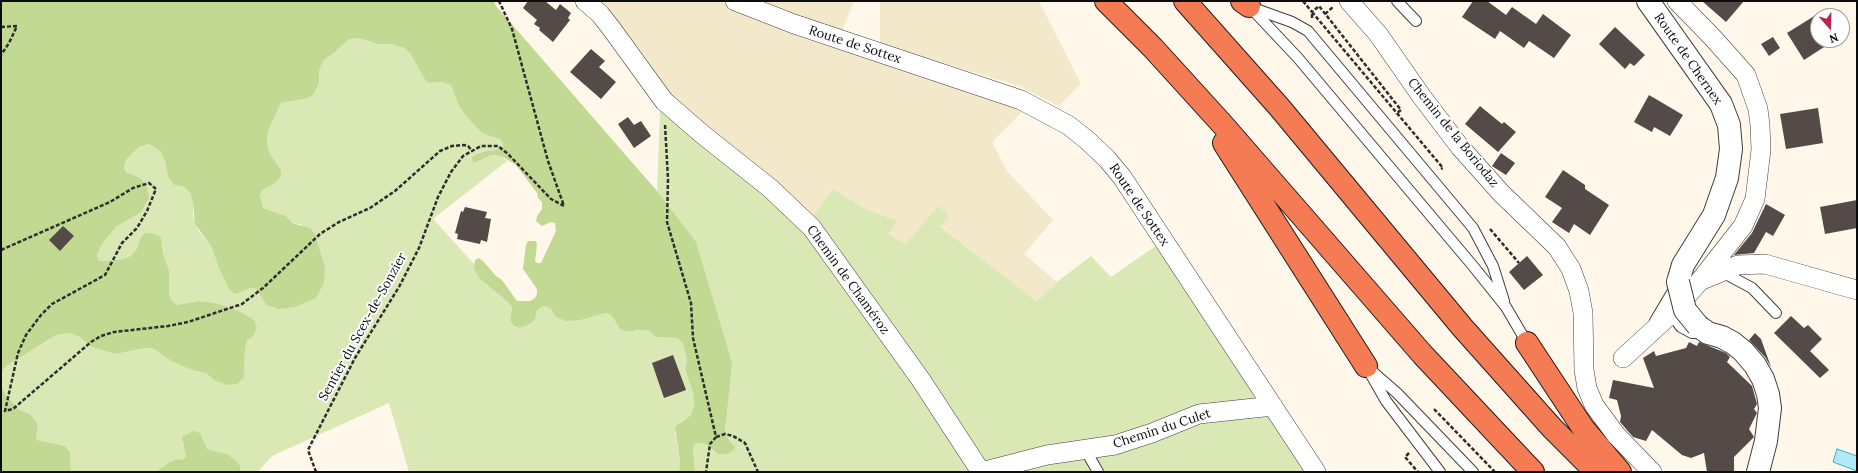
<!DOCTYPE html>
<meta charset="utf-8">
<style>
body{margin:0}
#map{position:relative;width:1858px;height:473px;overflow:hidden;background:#fff7ea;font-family:Lora,serif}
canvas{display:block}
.frame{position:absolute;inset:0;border:2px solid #0c0c0c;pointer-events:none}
.north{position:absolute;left:1810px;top:8px;width:40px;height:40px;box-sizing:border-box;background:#fff;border:1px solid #9e9e9e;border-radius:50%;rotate:160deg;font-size:11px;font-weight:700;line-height:16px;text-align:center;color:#0c0c0c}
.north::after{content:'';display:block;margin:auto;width:14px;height:18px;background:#bb254b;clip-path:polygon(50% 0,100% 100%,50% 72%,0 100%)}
</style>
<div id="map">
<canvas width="1858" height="473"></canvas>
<div class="frame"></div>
<div class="north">N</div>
</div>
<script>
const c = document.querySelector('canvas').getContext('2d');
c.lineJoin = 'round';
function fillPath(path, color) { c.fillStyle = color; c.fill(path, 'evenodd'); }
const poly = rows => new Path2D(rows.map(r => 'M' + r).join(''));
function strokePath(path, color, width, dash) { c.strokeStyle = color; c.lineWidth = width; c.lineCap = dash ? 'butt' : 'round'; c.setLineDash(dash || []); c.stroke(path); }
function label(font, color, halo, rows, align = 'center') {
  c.font = font + ' Lora,serif'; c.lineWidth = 4; c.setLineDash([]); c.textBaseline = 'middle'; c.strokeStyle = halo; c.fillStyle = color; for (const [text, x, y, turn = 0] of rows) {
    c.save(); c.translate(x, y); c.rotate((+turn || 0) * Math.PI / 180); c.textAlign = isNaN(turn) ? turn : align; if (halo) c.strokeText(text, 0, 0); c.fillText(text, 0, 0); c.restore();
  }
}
fillPath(poly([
 [599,1,719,1,748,17,808,40,911,70,1026,108,992,142,1007,171,1053,220,1024,254,1057,282,1037,303,940,225,906,244,889,234,897,221,864,208,834,190,810,220,666,88,641,51,607,8],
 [764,1,854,1,841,33],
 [880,1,1039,1,1081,84,1059,106,1019,86,880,44]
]), '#f4e8cb');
fillPath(poly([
 [359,38,378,44,391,44,404,48,410,53,425,80,429,83,442,82,451,85,458,104,489,136,500,139,503,143,503,146,494,150,487,151,476,162,492,155,501,156,507,161,433,219,474,264,474,268,479,278,509,303,512,308,510,321,514,326,519,328,535,320,537,310,544,306,551,309,556,317,581,320,606,313,611,315,621,330,628,332,639,330,650,331,655,337,677,338,683,343,687,361,685,369,693,393,694,406,691,415,681,422,675,432,680,462,679,472,409,472,389,403,272,456,258,472,240,472,227,454,207,449,204,443,182,443,186,449,186,457,182,460,176,459,170,462,155,472,71,472,70,452,65,446,37,440,36,436,38,427,30,414,19,410,4,392,1,384,1,373,5,367,56,335,69,333,80,337,92,347,116,354,145,348,154,349,192,370,206,373,215,381,227,385,244,377,245,349,247,341,253,336,254,320,241,312,199,301,177,305,171,300,169,294,169,270,164,257,163,244,141,237,136,250,129,257,118,260,99,261,97,255,102,244,117,226,127,219,140,178,126,172,124,167,126,160,139,147,149,144,160,151,165,161,168,177,174,185,184,187,190,193,193,203,193,216,198,230,211,246,219,268,244,291,251,288,256,289,325,267,315,234,300,224,292,223,286,216,263,208,260,196,262,189,275,183,281,170,269,152,267,143,268,131,281,103,304,99,319,83,319,71,324,60,335,52,349,39],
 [666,88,810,220,833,189,864,208,897,221,889,234,906,244,938,206,949,216,940,226,1037,302,1057,282,1091,256,1111,277,1157,245,1305,472,695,472,693,449,695,444,700,443,705,444,713,451,731,441,727,437,725,430,726,425,657,191,660,111]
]), '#dae8b5');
fillPath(poly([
 [1,1,494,1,496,6,657,191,696,242,732,363,725,430,727,437,735,447,734,450,727,454,718,454,705,444,700,443,695,444,693,449,695,472,679,472,680,462,675,427,691,415,694,406,693,393,685,369,687,361,683,343,677,338,655,337,650,331,639,330,628,332,621,330,611,315,606,313,581,320,566,321,556,317,551,309,544,306,537,310,535,320,526,326,519,328,514,326,510,321,512,308,509,303,479,278,474,268,475,260,479,258,483,261,496,276,502,280,517,301,530,301,535,298,537,294,537,289,523,269,526,245,528,241,536,241,537,245,535,261,537,263,541,263,556,231,555,223,551,222,542,226,536,221,537,216,542,209,542,202,538,198,537,193,516,165,501,156,492,155,476,162,473,162,472,157,477,154,487,151,494,150,503,147,503,143,500,139,489,136,480,131,467,117,458,104,451,85,442,82,429,83,425,80,410,53,404,48,391,44,378,44,359,38,349,39,335,52,324,60,319,71,319,83,313,95,304,99,281,103,268,131,267,143,269,152,281,170,281,176,275,183,262,190,260,196,263,208,286,216,292,223,310,228,315,234,325,267,324,283,316,298,295,307,279,309,267,305,256,289,251,288,235,294,229,289,219,268,211,246,195,224,193,203,190,193,184,187,174,185,168,177,165,161,160,151,149,144,139,147,126,160,124,167,126,172,140,178,147,187,149,198,141,212,117,226,102,244,97,255,99,261,118,260,129,257,136,250,141,237,145,233,151,233,161,237,164,257,169,270,169,294,171,300,177,305,199,301,219,304,241,312,254,320,257,328,253,336,247,341,245,349,244,377,237,384,227,385,215,381,206,373,192,370,172,361,154,349,145,348,116,354,92,347,80,337,69,333,56,335,5,367,1,373,1,384,4,392,19,410,30,414,35,420,38,427,36,436,37,440,65,446,70,452,71,472,1,472],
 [193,431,200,433,207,449,227,454,236,461,240,466,240,472,155,472,170,462,176,459,182,460,186,457,182,437]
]), '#c2d994');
const water = poly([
 [1837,449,1857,456,1857,471,1833,462,1837,449]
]);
fillPath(water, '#b0eaf6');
strokePath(water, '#37b0cc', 1);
fillPath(poly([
 [528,1,545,1,556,10,560,4,571,13,568,18,570,20,553,42,539,30,540,28,534,24,537,20,523,8],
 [1473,1,1487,1,1506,15,1512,7,1536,24,1543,14,1571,35,1554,58,1529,41,1524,48,1500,31,1495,39,1462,17],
 [1702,1,1744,1,1726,22],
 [1824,10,1827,16,1818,16,1818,40,1835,40,1804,60,1787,33],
 [1615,27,1645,55,1634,66,1630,63,1625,69,1599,44],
 [1773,37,1780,48,1769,56,1761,44],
 [591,49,605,61,599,67,616,82,601,99,570,72],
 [1649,95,1683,115,1670,136,1654,127,1652,132,1634,122],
 [1480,106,1502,124,1504,122,1516,132,1498,152,1465,124],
 [1818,108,1823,143,1786,149,1780,114],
 [628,117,634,125,641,121,651,136,634,148,618,124],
 [1501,153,1515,163,1506,175,1492,166],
 [1563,170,1585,185,1585,189,1609,205,1590,235,1574,224,1569,233,1552,222,1562,208,1545,197],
 [1857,200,1857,228,1825,234,1820,207],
 [1766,204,1785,215,1773,236,1766,232,1754,253,1734,255,1752,233],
 [465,207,487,212,485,218,491,219,487,242,481,240,480,244,457,239,458,234,455,233,461,211,463,212],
 [63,226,74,236,60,251,49,240],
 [1527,256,1543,275,1524,290,1509,272],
 [1791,316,1804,328,1808,325,1822,339,1810,351,1829,370,1820,378,1774,333],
 [1755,333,1761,339,1771,367,1765,357,1749,340],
 [1689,342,1697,346,1699,342,1726,353,1730,357,1727,362,1752,386,1757,404,1754,409,1757,413,1749,429,1754,437,1734,457,1734,472,1707,472,1704,453,1691,458,1682,455,1652,430,1646,441,1633,437,1620,422,1621,416,1617,400,1609,398,1613,380,1654,388,1643,358,1654,351,1656,356,1686,348],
 [673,355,686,390,664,398,652,363]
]), '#544a48');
const service = poly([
 [1397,1,1416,21],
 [1249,6,1298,58,1473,266,1506,307,1527,343],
 [1250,7,1292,22,1308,31,1473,228,1493,266,1504,301],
 [1722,272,1752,288,1776,313],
 [1671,314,1681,327,1692,333,1700,333],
 [1655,321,1677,284],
 [1366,366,1397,393,1473,472],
 [1370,373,1386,401,1440,472],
 [1085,449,1098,472]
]);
const minor = poly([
 [585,1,600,14,611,28,664,101,702,134,770,188,812,228,921,380,981,472],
 [735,1,794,24,1021,100,1068,125,1087,140,1107,159,1122,177,1316,472],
 [1349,1,1378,34,1422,97,1460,147,1501,193,1557,247,1571,269,1579,291,1583,313,1584,370,1587,388,1594,405,1616,435,1652,472],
 [1702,280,1738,265,1765,264,1857,290],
 [1623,358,1671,314,1699,282,1743,226,1755,199,1761,150,1760,125,1758,109,1746,75,1713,38,1677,1],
 [981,472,1047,455,1115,445,1152,433,1199,414,1273,406]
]);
const tertiary = poly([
 [1648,1,1721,104,1729,125,1731,149,1727,178,1714,215,1683,265,1678,282],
 [1698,326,1708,333,1722,337,1733,343,1743,351,1755,365,1763,379,1768,394,1770,408,1766,441,1758,472]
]);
const motorway = poly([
 [1106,1,1153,48,1223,125,1423,355,1533,472],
 [1185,1,1280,108,1462,327,1552,428,1596,472],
 [1242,1,1249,6],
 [1224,143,1366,366],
 [1527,343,1583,428,1620,472]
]);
strokePath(service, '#3f3f3f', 12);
strokePath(minor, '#3f3f3f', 20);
strokePath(tertiary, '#3f3f3f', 24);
strokePath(motorway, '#1d1d1d', 24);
strokePath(poly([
 [1303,1,1312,12,1319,6,1401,110,1396,114],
 [1325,14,1333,7],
 [1312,18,1312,12,1443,168,1441,169],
 [1,27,17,26,9,43,1,55],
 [665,125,668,179,667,222,691,303,693,338,716,437,710,444,706,472],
 [1490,229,1519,263],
 [1,250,110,202,133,188,149,183,156,189,147,211,137,228,122,243,105,275,52,304,41,315,26,335,18,353,5,411,13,409,91,342,101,336,114,332,168,326,188,322,242,304,263,288,320,234,339,222,370,208,395,191,440,151,452,146,464,145,468,146,472,151],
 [1434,409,1495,472],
 [716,437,725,434,733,436,745,443,758,472],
 [1409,453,1405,457,1418,472],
 [316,472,308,450,312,442,355,358,399,287,419,248,438,197,451,172,463,156,481,146,498,146,508,154,551,199,564,206,548,161,512,29,499,1]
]), '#2e2e2e', 2.5, [4, 2]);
strokePath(service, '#fff', 10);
strokePath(minor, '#fff', 19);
strokePath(tertiary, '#fff', 22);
strokePath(motorway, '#f47b53', 22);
const tertiaryBridge = poly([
 [1678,282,1685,310,1698,326]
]);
strokePath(tertiaryBridge, '#3f3f3f', 24, []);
strokePath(tertiaryBridge, '#fff', 22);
label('13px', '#0c0c0c', '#fff', [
 ["Route de Sottex",855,45,18],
 ["Route de Chernex",1688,59,55],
 ["Chemin de la Boriodaz",1453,133,51],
 ["Route de Sottex",1139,205,56],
 ["Chemin de Chaméroz",848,280,54],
 ["Sentier du Scex-de-Sonzier",363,327,-61],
 ["Chemin du Culet",1162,429,-18]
]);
</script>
